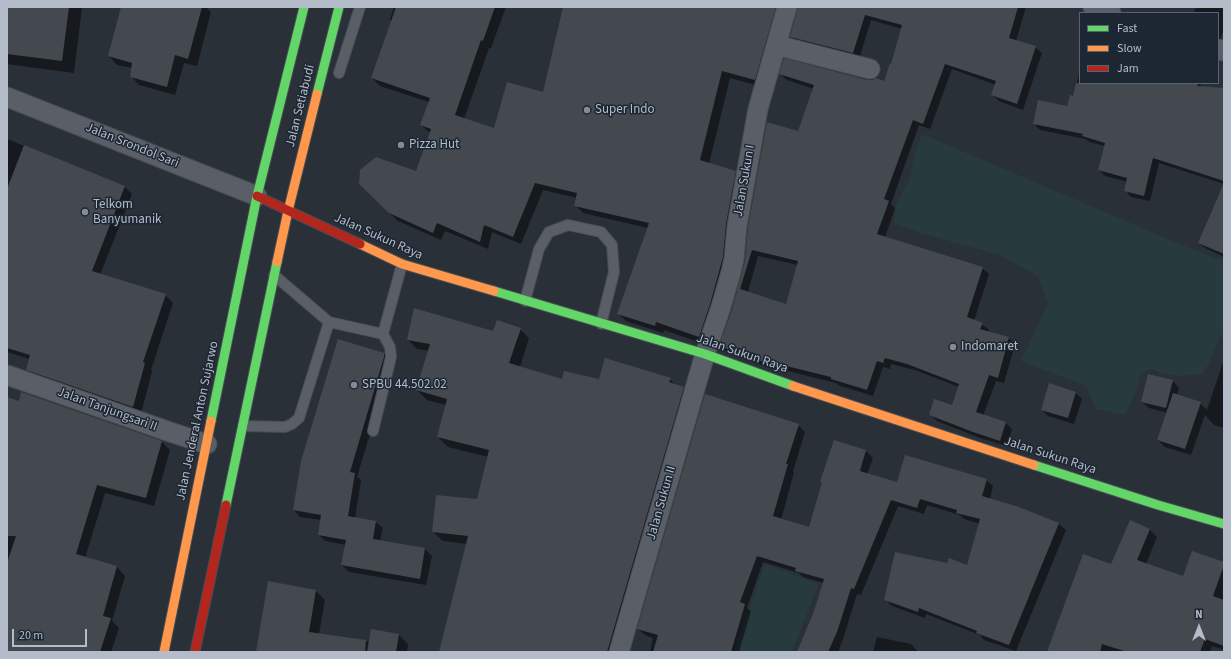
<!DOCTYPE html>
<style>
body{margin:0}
#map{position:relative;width:1231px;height:659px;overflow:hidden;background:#2a3038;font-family:"Source Sans 3",sans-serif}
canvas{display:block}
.frame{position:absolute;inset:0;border:8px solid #b4bcc9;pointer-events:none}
.legend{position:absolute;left:1079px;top:12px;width:140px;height:72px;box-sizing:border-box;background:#1d2633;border:1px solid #59626f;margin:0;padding:5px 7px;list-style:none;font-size:12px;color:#b4bcc9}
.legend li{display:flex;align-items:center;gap:8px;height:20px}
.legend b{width:20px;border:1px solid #59626f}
.north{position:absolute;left:1179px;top:607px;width:40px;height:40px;-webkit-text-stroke:3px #1d2633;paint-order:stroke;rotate:0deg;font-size:11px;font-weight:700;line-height:16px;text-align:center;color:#b4bcc9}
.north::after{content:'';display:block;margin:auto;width:14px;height:18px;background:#b4bcc9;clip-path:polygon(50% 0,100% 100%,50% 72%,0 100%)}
.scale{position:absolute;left:12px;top:629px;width:75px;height:18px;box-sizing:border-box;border:2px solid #b4bcc9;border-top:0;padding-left:5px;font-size:12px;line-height:14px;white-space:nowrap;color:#b4bcc9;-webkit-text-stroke:3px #1d2633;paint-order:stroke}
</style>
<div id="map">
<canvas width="1231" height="659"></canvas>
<div class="frame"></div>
<ul class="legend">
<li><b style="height:5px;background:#63d668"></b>Fast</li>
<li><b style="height:5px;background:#ff974d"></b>Slow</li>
<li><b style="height:5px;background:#b3261e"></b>Jam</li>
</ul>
<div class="north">N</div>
<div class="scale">20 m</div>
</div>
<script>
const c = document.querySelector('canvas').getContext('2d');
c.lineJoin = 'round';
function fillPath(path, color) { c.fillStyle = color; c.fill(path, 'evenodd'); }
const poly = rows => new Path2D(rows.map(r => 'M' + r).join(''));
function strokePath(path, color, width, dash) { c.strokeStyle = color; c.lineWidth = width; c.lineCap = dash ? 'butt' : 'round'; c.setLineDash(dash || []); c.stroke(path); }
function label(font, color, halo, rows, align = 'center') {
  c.font = font + ' "Source Sans 3",sans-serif'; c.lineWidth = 3; c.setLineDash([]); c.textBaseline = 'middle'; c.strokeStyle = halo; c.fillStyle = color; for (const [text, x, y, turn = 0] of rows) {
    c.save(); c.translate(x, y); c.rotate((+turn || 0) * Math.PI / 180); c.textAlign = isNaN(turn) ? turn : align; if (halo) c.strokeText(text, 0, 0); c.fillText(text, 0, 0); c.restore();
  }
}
fillPath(poly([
 [922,134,1187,247,1213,257,1224,260,1224,334,1221,335,1211,359,1203,374,1180,376,1164,374,1151,369,1141,373,1136,392,1125,415,1096,409,1086,386,1021,361,1048,304,1038,276,1000,255,920,233,894,223,896,205,910,179,915,153],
 [765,564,819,584,792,652,734,652]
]), '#273a3e');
fillPath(poly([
 [7,7,82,7,74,73,7,64],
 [122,7,206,7,211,12,197,66,184,63,175,95,139,85,131,76,132,68,117,65,109,56],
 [394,7,506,7,491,48,489,48,464,119,495,129,544,94,564,7,787,7,763,87,730,78,709,164,735,172,743,180,707,345,664,330,663,333,626,321,618,313,648,228,583,213,575,205,577,198,543,190,521,244,492,232,488,249,445,231,441,240,398,221,360,184,416,173,430,133,421,125,429,102,380,86,372,78,392,22,390,19],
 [799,7,1026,7,1016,41,1035,47,1042,53,1023,110,999,101,993,95,996,85,952,69,930,129,919,125,891,204,895,208,885,237,982,268,989,274,974,321,982,324,989,330,988,332,1009,338,1015,344,1004,383,996,381,983,416,1006,423,1012,429,1007,446,980,438,937,421,930,414,953,406,959,387,915,370,891,364,890,369,883,367,873,396,838,385,836,383,776,368,775,370,727,352,720,346,733,310,746,262,799,133,814,89,787,80,780,74,884,82,892,65,902,29,871,20,859,59,797,43,791,37],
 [758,256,798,265,786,305,748,292],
 [1196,7,1224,7,1224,28,1220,40,1218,40,1218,13,1194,13],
 [1080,69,1080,83,1199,83,1201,85,1200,88,1224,89,1224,184,1159,163,1150,201,1131,197,1126,191,1128,182,1105,176,1099,170,1105,146,1089,142,1086,139,1040,130,1034,124,1068,107,1074,97],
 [7,139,124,186,132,194,100,275,165,295,173,303,151,370,152,371,141,414,35,377,28,370,30,359,7,352],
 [1224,185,1224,257,1205,248,1199,243],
 [520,329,529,338,520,367,562,380,670,379,676,386,684,388,693,397,619,652,440,652,467,544,443,541,433,532,478,500,489,457,448,447,438,437,446,405,427,400,417,390,429,351,417,349,408,340,494,332],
 [384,354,390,360,391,364,357,477,361,480,355,518,376,522,383,528,380,541,425,549,432,556,426,585,349,572,342,565,346,545,325,541,319,535,321,520,300,517,294,510],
 [1224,359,1224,428,1214,425,1205,415,1191,455,1165,447,1158,440,1168,413,1149,408,1142,402,1173,381,1179,388,1177,395,1200,403,1207,410],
 [1076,393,1082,399,1074,424,1048,416,1042,410],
 [7,398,162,442,170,450,154,506,105,493,85,558,117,567,125,576,112,621,119,628,111,652,7,652],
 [798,425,805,432,793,471,794,472,781,520,809,529,866,451,873,458,867,474,897,483,986,480,993,486,990,500,1018,508,1059,524,1066,530,1016,651,984,640,980,635,926,614,925,618,892,606,885,599,947,564,967,566,980,524,964,519,960,515,927,505,924,514,898,506,861,595,857,594,843,639,838,652,798,652,815,612,824,583,803,577,799,573,763,562,747,608,751,611,739,652,650,652,653,638,645,635,638,629],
 [1130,522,1150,530,1157,537,1146,564,1184,577,1224,563,1224,650,1212,646,1210,652,1048,652,1112,566],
 [316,591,325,600,319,634,370,642,399,635,408,644,407,652,257,652],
 [877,637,911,644,918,652,873,652]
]), '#0007');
fillPath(poly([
 [7,7,69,7,62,61,7,54],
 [121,7,202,7,188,59,175,55,167,87,130,77,132,63,108,56],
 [396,7,495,7,483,41,481,40,455,115,494,128,507,82,543,92,563,7,776,7,755,80,722,71,700,160,736,171,726,224,723,257,710,304,699,337,656,322,655,326,617,314,649,223,574,206,577,193,535,183,513,237,484,225,480,242,437,223,433,233,389,213,359,184,360,170,376,157,416,171,431,129,420,125,430,98,371,78],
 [798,7,1018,7,1009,38,1036,46,1017,104,991,95,996,81,945,64,923,124,913,120,884,199,889,201,877,234,983,267,967,317,983,323,980,329,1009,337,998,378,989,375,976,412,1006,422,1000,441,973,432,929,415,934,399,952,405,959,384,907,364,885,358,883,363,877,361,867,390,831,379,831,377,770,362,769,364,719,346,732,310,745,261,748,227,767,122,798,131,814,85,779,74,784,58,867,80,873,80,875,78,884,81,890,63,891,64,902,25,865,15,853,53,790,37],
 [752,250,798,261,786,304,740,289],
 [1076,83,1199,83,1197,86,1224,88,1224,181,1153,158,1144,196,1124,191,1127,178,1098,170,1105,143,1082,136,1083,134,1033,124,1038,100,1067,106,1070,95,1073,96],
 [24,145,125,186,92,271,166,294,143,362,145,363,133,407,26,370,30,355,7,348,7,189],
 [1224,183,1224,254,1198,243],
 [414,308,493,331,497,320,521,328,509,363,562,379,564,371,599,379,605,358,671,378,669,382,684,387,607,652,439,652,468,536,432,532,436,495,477,499,489,450,437,437,447,399,416,390,430,344,407,340],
 [338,339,384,353,384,357,350,472,355,473,348,516,376,521,373,539,425,548,420,579,341,565,346,540,318,535,321,515,293,510,301,461],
 [1148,374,1173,380,1166,408,1141,402],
 [1049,383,1076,392,1068,418,1041,410],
 [21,392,162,441,146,498,97,485,76,554,117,566,103,616,111,618,100,652,7,652,7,563,16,536,7,536,7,397,19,401],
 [1173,393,1201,402,1185,449,1157,440],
 [705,394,799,424,786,464,788,464,773,516,809,527,822,482,820,482,834,440,866,450,860,471,897,482,905,455,987,479,982,496,1019,507,1059,523,1009,645,976,633,977,631,919,608,918,612,884,600,895,552,947,563,949,558,967,565,980,519,956,513,957,510,920,499,917,508,891,500,854,589,851,588,837,632,828,652,797,652,814,611,824,579,795,571,796,568,757,556,740,602,745,604,731,652,653,652,658,635,637,629],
 [1130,520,1150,529,1137,560,1183,576,1192,551,1224,562,1224,565,1213,596,1224,600,1224,646,1205,639,1200,652,1127,652,1102,644,1100,652,1047,652,1083,554,1111,564],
 [268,581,316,590,309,632,366,640,365,652,256,652],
 [371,629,399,634,396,652,367,652]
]), '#444950');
const lane = poly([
 [339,73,360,7],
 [274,275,329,322,383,334,402,264],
 [525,301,539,249,549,232,568,225,601,232,612,245,614,272,601,324],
 [243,426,285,427,292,424,299,418,329,322],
 [373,431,391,357,390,347,383,334]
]);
const street = poly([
 [1093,7,1111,13],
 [776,45,870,69],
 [1218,49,1224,51],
 [7,97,257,196],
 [7,375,170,432,207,444],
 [619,652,705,354,721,307,731,272,734,259,737,226,758,109,787,7]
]);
const fast = poly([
 [317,94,339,7],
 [494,291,705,354,793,386],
 [211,421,257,196,304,7],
 [1034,465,1158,505,1224,524],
 [226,505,277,262]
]);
const slow = poly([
 [360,244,402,264,494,291],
 [277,262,288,211,317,94],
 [793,386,1034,465],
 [164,652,211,421]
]);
const jam = poly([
 [257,196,360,244],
 [195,652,226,505]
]);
strokePath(lane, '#484c53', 12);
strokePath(street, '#484c53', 21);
strokePath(fast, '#484c53', 11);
strokePath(slow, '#484c53', 11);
strokePath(jam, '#484c53', 11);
strokePath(lane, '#5a5e66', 10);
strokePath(street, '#5a5e66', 19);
strokePath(fast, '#63d668', 9);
strokePath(slow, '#ff974d', 9);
strokePath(jam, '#b3261e', 9);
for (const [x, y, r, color] of [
 [587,110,4,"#848b96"],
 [401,145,4,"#848b96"],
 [85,212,4,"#848b96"],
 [953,347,4,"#848b96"],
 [354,385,4,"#848b96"]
]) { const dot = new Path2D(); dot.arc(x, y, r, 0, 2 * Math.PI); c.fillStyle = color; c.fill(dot); strokePath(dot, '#1d2633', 1.5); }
label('13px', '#b4bcc9', '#1d2633', [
 ["Jalan Setiabudi",301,106,-76],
 ["Jalan Srondol Sari",132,146,22],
 ["Jalan Sukun I",745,181,-80],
 ["Jalan Sukun Raya",378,237,24],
 ["Jalan Sukun Raya",742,354,19],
 ["Jalan Tanjungsari II",107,410,20],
 ["Jalan Jenderal Anton Sujarwo",198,421,-78],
 ["Jalan Sukun Raya",1050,456,18],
 ["Jalan Sukun II",662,503,-74]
]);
label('13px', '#b4bcc9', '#1d2633', [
 ["Super Indo",595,110],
 ["Pizza Hut",409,145],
 ["Telkom",93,205],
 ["Banyumanik",93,220],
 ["Indomaret",961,347],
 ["SPBU 44.502.02",362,385]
], 'left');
</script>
